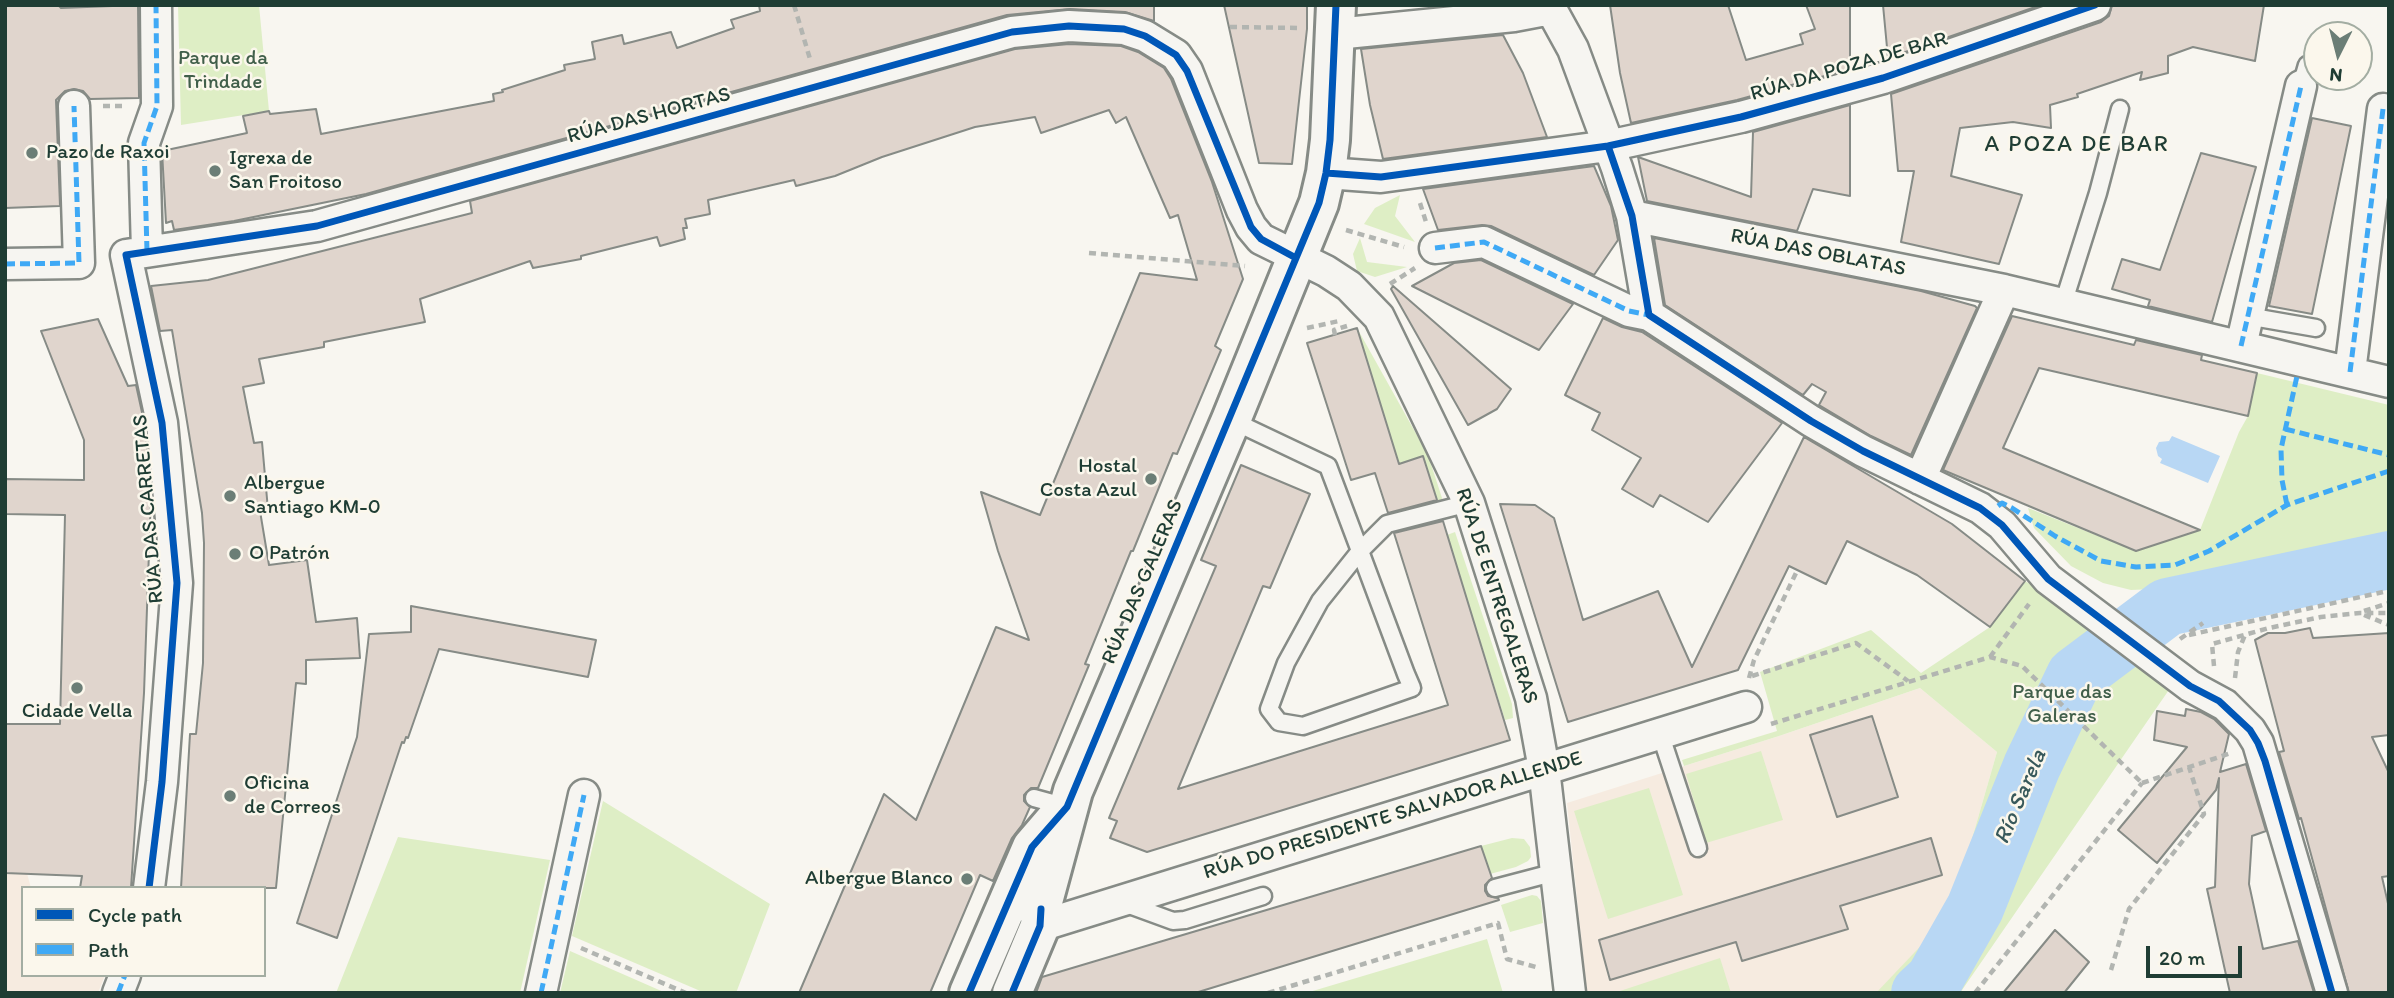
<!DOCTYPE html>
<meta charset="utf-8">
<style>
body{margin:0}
#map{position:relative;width:2394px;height:998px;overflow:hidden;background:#f8f6f0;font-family:Itim,sans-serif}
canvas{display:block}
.frame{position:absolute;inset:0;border:7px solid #1f3d34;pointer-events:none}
.legend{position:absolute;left:21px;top:886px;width:245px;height:91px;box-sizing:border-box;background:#fbf7ec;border:2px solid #a3ada2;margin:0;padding:9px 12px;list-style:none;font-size:21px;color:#1f3d34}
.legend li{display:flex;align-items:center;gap:14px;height:35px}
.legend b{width:35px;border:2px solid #a3ada2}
.north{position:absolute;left:2303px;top:21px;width:70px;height:70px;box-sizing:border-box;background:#fbf7ec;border:2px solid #a3ada2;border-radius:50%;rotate:186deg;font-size:19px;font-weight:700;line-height:28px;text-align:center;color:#1f3d34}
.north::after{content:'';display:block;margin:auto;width:24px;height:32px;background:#6b7e76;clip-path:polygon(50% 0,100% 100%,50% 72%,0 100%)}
.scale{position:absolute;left:2146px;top:946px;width:96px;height:32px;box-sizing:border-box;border:4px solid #1f3d34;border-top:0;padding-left:9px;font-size:21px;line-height:24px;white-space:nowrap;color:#1f3d34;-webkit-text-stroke:5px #fbf7ec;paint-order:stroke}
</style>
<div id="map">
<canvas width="2394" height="998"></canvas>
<div class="frame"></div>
<ul class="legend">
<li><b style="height:9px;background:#0057b8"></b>Cycle path</li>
<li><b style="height:9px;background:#3fa9f5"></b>Path</li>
</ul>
<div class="north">N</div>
<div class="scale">20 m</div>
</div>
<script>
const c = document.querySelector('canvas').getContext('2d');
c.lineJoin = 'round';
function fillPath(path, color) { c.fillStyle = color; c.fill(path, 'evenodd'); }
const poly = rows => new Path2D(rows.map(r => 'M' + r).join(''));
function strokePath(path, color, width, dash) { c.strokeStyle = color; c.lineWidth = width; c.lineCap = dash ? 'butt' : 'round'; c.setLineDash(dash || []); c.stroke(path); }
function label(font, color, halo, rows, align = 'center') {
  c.font = font + ' Itim,sans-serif'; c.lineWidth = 5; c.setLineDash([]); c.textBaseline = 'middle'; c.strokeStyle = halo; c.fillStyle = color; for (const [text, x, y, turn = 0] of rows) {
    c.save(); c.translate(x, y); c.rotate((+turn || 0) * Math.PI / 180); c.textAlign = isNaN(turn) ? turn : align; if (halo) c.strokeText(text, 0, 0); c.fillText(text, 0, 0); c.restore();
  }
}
fillPath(poly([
 [1920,688,1997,752,1950,915,1881,989,1876,993,1587,993,1567,803,1779,736],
 [5,793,31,888,23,888,23,975,105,975,98,993,5,993]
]), '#f6ebe0');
fillPath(poly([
 [178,5,259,5,269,111,181,125],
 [1400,195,1395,216,1415,242,1364,224,1375,208],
 [1360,238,1367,262,1407,267,1375,277,1357,271,1353,254],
 [1357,328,1428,455,1443,501,1437,502,1423,457,1399,464],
 [2257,373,2389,405,2389,545,2197,587,2131,590,2103,583,2071,566,2034,528,2028,508,2136,551,2200,530,2239,432,2248,416],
 [1455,532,1512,704,1513,718,1505,720,1447,535],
 [2025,581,2054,599,2173,684,1960,993,1876,993,1950,915,1997,752,1920,688,1779,736,1684,766,1682,760,1777,731,1760,672,1871,630,1921,673,1990,627],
 [1761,751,1783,820,1706,843,1686,774],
 [1649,788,1683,895,1608,919,1574,811],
 [603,801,770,904,736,993,705,993,572,936],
 [398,837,550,860,520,993,336,993],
 [1512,838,1524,839,1530,847,1531,857,1528,861,1516,867,1490,874,1481,846],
 [1532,895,1537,896,1541,901,1543,923,1510,932,1501,905],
 [1487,939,1503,993,1306,993],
 [570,951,666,993,560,993],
 [1720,958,1731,993,1617,993,1617,992]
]), '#deeec5');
fillPath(poly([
 [2172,436,2220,456,2208,483,2160,463,2162,459,2158,456,2156,448,2159,442,2169,441]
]), '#b8d7f4');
strokePath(poly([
 [1920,993,1934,980,1975,908,2032,766,2075,676,2167,607,2389,560]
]), '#b8d7f4', 58);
const building = poly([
 [5,5,58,5,61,8,138,5,139,98,90,99,83,91,74,89,65,91,56,100,60,206,5,208,5,5],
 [759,5,1154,5,1154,21,1125,12,1070,9,1007,15,366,194,234,221,174,230,172,221,166,223,162,151,247,133,243,116,269,111,270,114,316,109,321,134,494,101,493,94,503,92,502,90,565,70,564,65,595,59,592,42,622,35,624,44,671,32,677,48,734,28,731,20,760,11,759,5],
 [1224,5,1307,5,1307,29,1292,164,1259,163,1224,5],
 [1610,5,1728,5,1746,60,1803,44,1800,34,1815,29,1806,5,1850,5,1850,69,1737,100,1631,123,1620,73,1610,5],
 [1883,5,2041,5,1888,58,1883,5],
 [2112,5,2264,5,2255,61,2193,47,2168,56,2168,73,2140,80,2142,72,2077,94,2078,97,2050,105,2051,128,2013,122,1960,128,1951,176,2022,195,1999,264,1901,242,1914,171,1898,171,1891,94,2101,22,2109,16,2112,5],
 [1503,35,1523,73,1547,137,1383,159,1370,105,1361,49,1503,35],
 [1069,44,1121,46,1138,52,1164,68,1171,79,1212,182,1243,279,1215,346,1221,350,1177,454,1173,453,1133,551,1131,551,1085,664,1089,665,1038,788,1031,788,1024,795,1024,801,1030,807,1022,825,1012,838,993,881,980,875,930,993,799,993,884,794,916,820,996,627,1029,640,998,551,981,492,1040,515,1140,273,1197,280,1178,215,1170,218,1126,117,1116,123,1109,110,1041,133,1035,117,975,127,882,157,835,176,796,186,794,180,708,200,710,214,685,219,687,228,683,228,685,239,660,246,657,237,581,256,581,259,533,268,530,261,420,299,425,322,324,342,324,347,259,359,264,383,243,387,254,443,262,442,268,510,260,511,269,565,307,560,316,622,357,618,360,658,306,660,306,684,296,683,276,888,181,888,190,734,196,734,203,663,204,543,202,513,172,330,160,331,151,286,208,280,472,213,470,201,1015,49,1069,44],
 [1850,105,1850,196,1813,189,1797,231,1647,201,1638,157,1751,197,1753,132,1850,105],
 [2312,118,2351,126,2312,314,2269,306,2312,118],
 [2201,153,2256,167,2212,322,2148,306,2150,300,2112,289,2122,259,2160,270,2201,153],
 [1594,166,1611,206,1618,240,1594,275,1491,226,1482,225,1438,230,1423,189,1594,166],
 [1654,238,1921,291,1975,306,1977,308,1911,455,1871,436,1819,405,1826,392,1812,384,1803,395,1665,305,1654,238],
 [1481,260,1573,304,1539,350,1412,286,1454,263,1481,260],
 [1393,286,1511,389,1497,409,1468,425,1391,289,1393,286],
 [2012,316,2134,345,2136,340,2202,355,2201,360,2257,373,2248,416,2039,368,2003,448,2200,530,2136,551,1943,470,2012,316],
 [1603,318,1622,327,1642,332,1782,423,1708,522,1660,495,1653,507,1622,489,1641,458,1592,430,1600,413,1565,395,1603,318],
 [98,319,128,386,136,385,145,426,151,495,144,693,131,888,80,888,82,876,5,873,5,724,60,724,65,515,5,514,5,479,84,480,84,440,41,331,98,319],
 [1357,328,1399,464,1423,456,1437,500,1388,513,1375,473,1351,480,1307,343,1357,328],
 [1804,437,1952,524,2025,581,1990,627,1917,575,1847,541,1826,584,1789,566,1738,670,1568,722,1500,504,1535,505,1554,518,1583,620,1658,591,1692,667,1804,437],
 [1241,465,1310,494,1270,588,1263,586,1178,789,1448,705,1394,533,1443,521,1510,740,1147,852,1110,838,1117,821,1109,818,1216,566,1201,560,1241,465],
 [411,606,596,640,588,677,439,649,408,738,406,737,404,743,402,742,337,938,297,923,357,737,369,634,411,632,411,606],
 [2310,628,2313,638,2389,633,2389,735,2372,737,2389,773,2389,876,2382,877,2389,908,2389,993,2349,993,2301,818,2299,819,2279,752,2284,751,2255,640,2268,633,2285,633,2310,628],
 [2186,709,2201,712,2214,719,2229,734,2220,772,2246,764,2266,831,2252,836,2249,884,2263,949,2298,941,2314,993,2230,993,2207,889,2215,887,2219,778,2216,790,2157,863,2118,830,2187,747,2154,740,2157,711,2185,716,2186,709],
 [1872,716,1898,797,1837,817,1810,735,1872,716],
 [1931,838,1942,875,1840,906,1848,929,1742,961,1736,942,1610,980,1599,940,1931,838],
 [1481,846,1492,878,1485,885,1485,891,1488,896,1498,898,1499,900,1195,993,1036,993,1042,977,1481,846],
 [2055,930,2089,962,2064,993,2003,993,2055,930]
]);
fillPath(building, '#e0d5cd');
strokePath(building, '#868b86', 2);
const lane = poly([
 [2301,86,2307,65],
 [2063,304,2098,193,2120,109],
 [2247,316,2316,328],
 [1231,420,1328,466,1360,551,1406,674,1412,688,1303,726,1279,722,1269,709,1286,663,1320,601,1360,551,1387,524,1469,503],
 [1660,733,1698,848],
 [1034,798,1067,807],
 [1495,888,1556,872],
 [1121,902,1173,921,1185,920,1263,896]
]);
const street = poly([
 [1552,5,1551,9,1573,49,1617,168,1632,216,1649,315],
 [1336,34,1514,16,1551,9],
 [1326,173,1381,177,1608,146,1741,117,1883,78,2095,5],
 [1632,216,2004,290,2389,382],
 [1435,248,1484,242,1629,311,1649,315,1811,421,1863,451,1980,508,2002,525,2048,579,2190,686,2225,705,2250,730,2258,743,2332,993],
 [147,251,144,143,157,106,156,5],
 [5,264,79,263,74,106],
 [2241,346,2301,86],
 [2350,372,2383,109],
 [1920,479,2004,290],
 [149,888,162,782,177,583,162,423,126,255,317,226,1012,32,1069,26,1124,29,1145,36,1176,55,1187,71,1242,210,1251,227,1261,239,1326,271,1349,286,1379,317,1469,503,1531,698,1544,769,1570,993],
 [1040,926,1746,707],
 [118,993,125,975],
 [541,993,584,795]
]);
const secondary = poly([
 [969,993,1032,847,1056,819],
 [1012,993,1040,926,1041,909,1073,791,1231,420,1319,203,1326,173,1330,140,1336,5]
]);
strokePath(lane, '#868b86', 21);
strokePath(street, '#868b86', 35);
strokePath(secondary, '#868b86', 44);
strokePath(poly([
 [794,5,810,59],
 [1230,27,1301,28],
 [103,106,125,106],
 [1420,203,1426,222],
 [1346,230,1404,247],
 [1089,253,1245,266],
 [1390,284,1415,268],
 [1307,328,1339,321],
 [1335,335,1334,330,1347,326],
 [2364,611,2389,603],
 [2364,615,2389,625],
 [2189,635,2383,592],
 [2180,639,2203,623],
 [1990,657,2029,604],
 [2214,666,2212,644,2269,628,2321,617,2360,613,2389,613],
 [1752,676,1856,643,1908,681],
 [1749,678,1754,660,1796,573],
 [2235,678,2238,652,2245,635],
 [1771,724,1990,657,2022,666,2142,783],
 [2142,783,2231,753],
 [581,948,686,993],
 [2111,970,2129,909,2204,814,2189,767],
 [1268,993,1498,923,1507,959,1536,967],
 [1975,993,2142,783]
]), '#b2b5b1', 4.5, [7, 5]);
strokePath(lane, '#f6f5f1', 16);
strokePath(street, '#f6f5f1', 30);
strokePath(secondary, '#f6f5f1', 38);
strokePath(poly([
 [1435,248,1484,242,1629,311,1649,315],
 [147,251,144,143,157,106,156,5],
 [5,264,79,263,74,106],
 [2241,346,2301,86],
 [2350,372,2383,109],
 [2285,429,2389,455],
 [2287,505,2282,480,2281,449,2297,376],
 [1998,506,2002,503,2012,508,2055,536,2101,561,2136,567,2175,565,2209,551,2287,505,2389,471],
 [118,993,125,975],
 [541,993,584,795]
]), '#3fa9f5', 5, [10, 5]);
strokePath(poly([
 [1608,146,1632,216,1649,315,1811,421,1863,451,1980,508,2002,525,2048,579,2190,686,2219,701,2250,730,2258,743,2265,761,2332,993],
 [1326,173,1381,177,1608,146,1741,117,1883,78,2095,5],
 [149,888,162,782,177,583,162,423,126,255,317,226,1012,32,1069,26,1124,29,1145,36,1176,55,1187,71,1251,227,1261,239,1296,258],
 [969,993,1032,847,1067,807,1319,203,1326,173,1330,140,1336,5],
 [1012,993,1040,926,1041,909]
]), '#0057b8', 7);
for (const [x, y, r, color] of [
 [32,153,7,"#6b7e76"],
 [215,171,7,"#6b7e76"],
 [1151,479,7,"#6b7e76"],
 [230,496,7,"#6b7e76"],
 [235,554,7,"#6b7e76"],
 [77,688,7,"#6b7e76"],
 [230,796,7,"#6b7e76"],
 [967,879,7,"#6b7e76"]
]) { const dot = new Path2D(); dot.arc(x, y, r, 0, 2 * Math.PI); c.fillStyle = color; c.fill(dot); strokePath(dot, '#fbf7ec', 2.5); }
label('21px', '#415f4a', '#fbf7ec', [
 ["Parque da",223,59],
 ["Trindade",223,83],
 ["Parque das",2062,693],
 ["Galeras",2062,717]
]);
label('21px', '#1f3d34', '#fbf7ec', [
 ["RÚA DA POZA DE BAR",1849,67,-16],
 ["RÚA DAS HORTAS",649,116,-15],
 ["RÚA DAS OBLATAS",1818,253,11],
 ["RÚA DAS CARRETAS",149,509,-95],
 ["RÚA DAS GALERAS",1143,582,-67],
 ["RÚA DE ENTREGALERAS",1496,596,72],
 ["RÚA DO PRESIDENTE SALVADOR ALLENDE",1393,816,-17]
]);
label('21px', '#1f3d34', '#fbf7ec', [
 ["Pazo de Raxoi",46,153],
 ["Igrexa de",229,159],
 ["San Froitoso",229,183],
 ["Hostal",1137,467,"right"],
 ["Costa Azul",1137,491,"right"],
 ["Albergue",244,484],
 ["Santiago KM-0",244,508],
 ["O Patrón",249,554],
 ["Cidade Vella",77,712,"center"],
 ["Oficina",244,784],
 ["de Correos",244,808],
 ["Albergue Blanco",953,879,"right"]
], 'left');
c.letterSpacing = '2px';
label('23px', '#1f3d34', '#fbf7ec', [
 ["A POZA DE BAR",2077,145]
]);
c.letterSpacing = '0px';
label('italic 23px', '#38595b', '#fbf7ec', [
 ["Río Sarela",2021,797,-67]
]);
</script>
